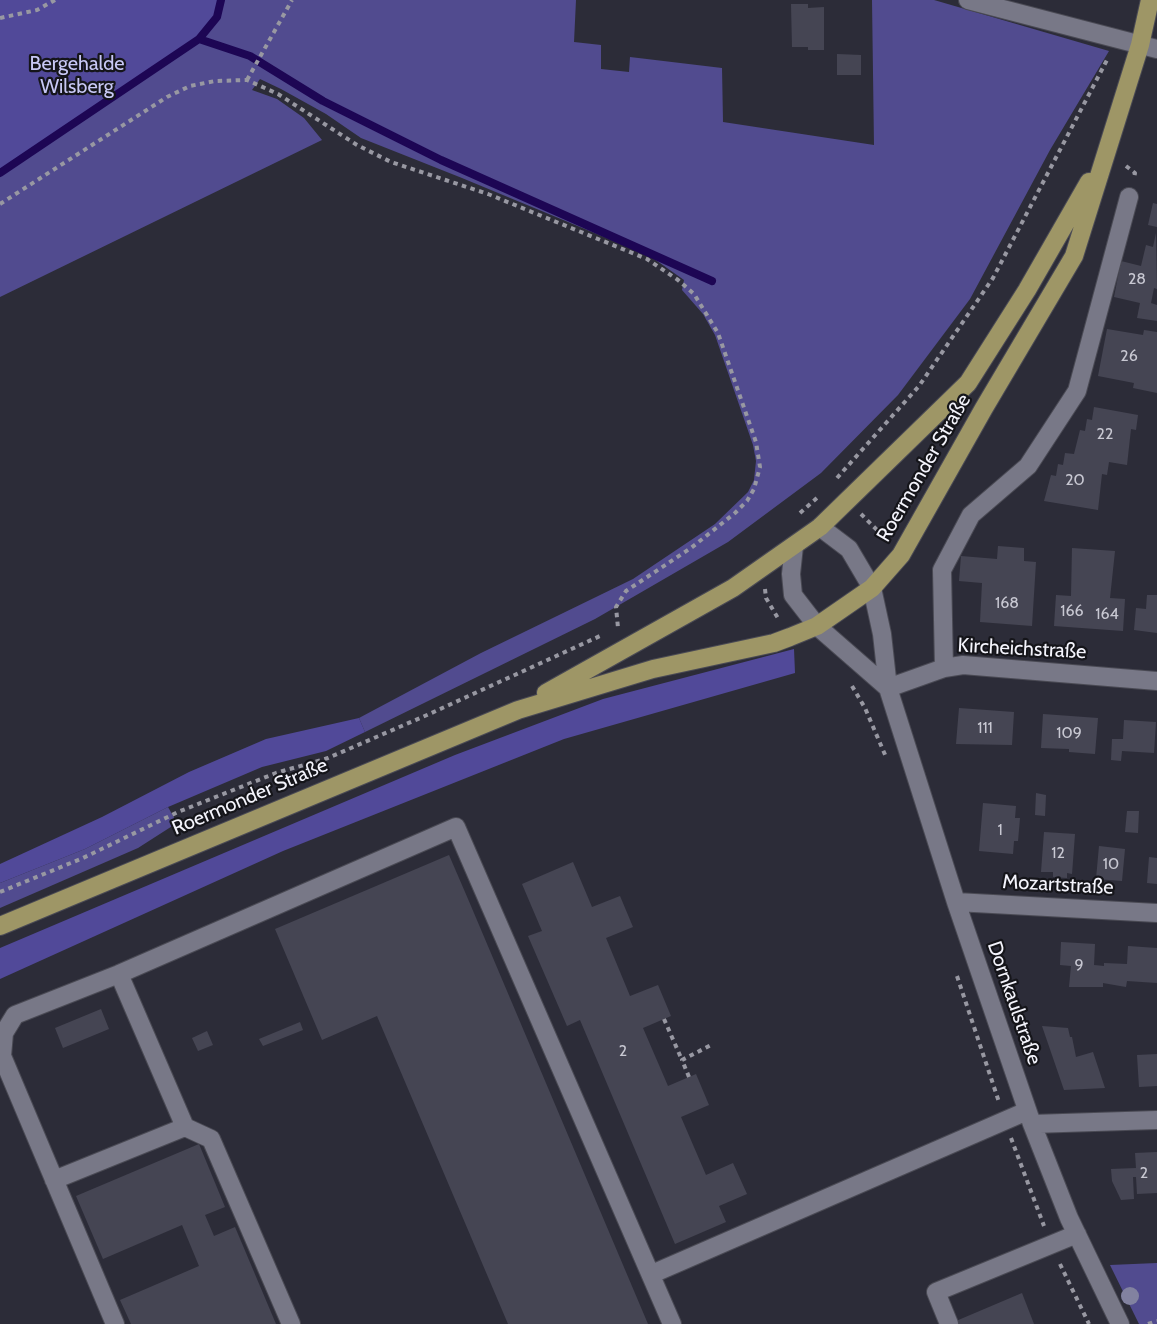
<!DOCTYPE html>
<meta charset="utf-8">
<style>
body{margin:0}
canvas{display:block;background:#2c2c38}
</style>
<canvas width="1157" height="1324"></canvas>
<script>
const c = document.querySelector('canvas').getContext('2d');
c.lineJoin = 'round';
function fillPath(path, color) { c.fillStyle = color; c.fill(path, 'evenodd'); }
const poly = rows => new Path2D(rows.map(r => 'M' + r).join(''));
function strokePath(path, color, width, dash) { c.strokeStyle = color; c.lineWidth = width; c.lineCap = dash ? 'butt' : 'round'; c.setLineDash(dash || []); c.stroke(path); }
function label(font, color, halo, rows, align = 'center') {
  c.font = font + ' Cabin,sans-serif'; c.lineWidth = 4.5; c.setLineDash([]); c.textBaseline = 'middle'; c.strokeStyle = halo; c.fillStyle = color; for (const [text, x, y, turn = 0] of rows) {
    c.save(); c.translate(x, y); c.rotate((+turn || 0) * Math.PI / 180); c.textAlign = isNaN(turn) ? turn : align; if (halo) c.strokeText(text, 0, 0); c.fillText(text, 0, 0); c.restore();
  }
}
fillPath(poly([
 [0,0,576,0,574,42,601,45,601,69,629,72,630,57,722,68,723,122,874,145,872,0,934,0,1109,51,1050,150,970,299,898,395,821,473,728,542,595,619,365,732,359,718,481,653,633,579,715,524,748,492,754,480,756,461,753,445,715,335,703,314,682,290,684,280,650,256,462,178,361,138,326,114,281,89,260,79,252,90,277,99,304,118,322,140,0,297],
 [168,807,177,823,138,848,0,908,0,883,85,849],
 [1157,1263,1157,1324,1139,1324,1110,1265]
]), '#514b8f');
fillPath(poly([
 [0,0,219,0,215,17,203,30,187,45,0,170],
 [794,649,795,673,564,739,283,851,0,979,0,948,455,755,603,699],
 [359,718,365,732,326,751,262,767,168,807,85,849,0,883,0,864,102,817,189,772,266,739]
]), '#514999');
strokePath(poly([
 [199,39,250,56,323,101,441,160,712,281],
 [0,173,199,39,217,17,221,0]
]), '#1d0654', 8);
fillPath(poly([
 [791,4,808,4,808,8,824,7,824,50,808,50,808,47,792,47],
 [837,54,861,55,861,75,837,75],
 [1153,203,1157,204,1157,227,1148,225],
 [1156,233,1157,289,1154,288,1151,303,1157,305,1157,321,1137,318,1140,303,1114,297,1121,261,1141,266,1146,245,1153,247],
 [1107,329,1143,335,1144,330,1157,332,1157,393,1133,388,1134,383,1098,376],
 [1094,407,1138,415,1136,430,1131,429,1127,465,1109,462,1107,475,1102,474,1098,510,1044,501,1051,475,1056,476,1058,464,1063,465,1065,453,1074,454,1080,430,1085,431,1087,419,1092,420],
 [998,546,1024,548,1024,561,1036,562,1032,626,980,622,982,583,959,581,961,556,997,559],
 [1072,548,1115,551,1110,598,1125,599,1123,631,1054,626,1056,595,1071,596],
 [1147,595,1157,595,1157,633,1134,630,1136,608,1146,609],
 [959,708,1014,712,1012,745,956,744],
 [1043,714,1098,718,1095,754,1069,752,1069,749,1041,748],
 [1124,720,1156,722,1154,753,1122,751,1121,761,1111,760,1112,739,1123,739],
 [1036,793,1046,795,1045,816,1035,815],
 [983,803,1016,806,1015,818,1020,818,1018,841,1014,841,1013,854,979,851],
 [1127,811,1139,811,1138,833,1125,832],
 [1044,832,1075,834,1072,874,1067,873,1067,878,1053,877,1053,872,1041,872],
 [1099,846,1125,849,1122,881,1096,879],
 [449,855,468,899,648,1324,508,1324,377,1016,322,1040,275,929],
 [1149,857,1157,858,1157,884,1147,883],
 [573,862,592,907,620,896,633,927,606,938,630,996,658,985,671,1016,643,1028,668,1086,696,1074,709,1105,681,1117,706,1175,733,1163,747,1194,719,1206,726,1222,675,1244,580,1020,567,1026,528,936,542,931,522,884],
 [1061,942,1095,944,1094,965,1104,966,1104,963,1127,964,1128,946,1157,948,1157,983,1127,981,1126,987,1103,983,1103,987,1069,987,1071,966,1060,965],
 [101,1009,109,1029,63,1048,55,1028],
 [300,1022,303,1030,263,1046,259,1039],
 [1042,1026,1068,1028,1070,1037,1072,1037,1076,1057,1093,1052,1105,1088,1064,1090],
 [207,1031,213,1045,198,1051,192,1038],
 [1157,1054,1157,1086,1139,1087,1137,1055],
 [199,1144,225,1207,205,1215,214,1236,235,1227,276,1324,131,1324,120,1300,199,1266,182,1225,103,1259,76,1196],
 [1157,1152,1157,1193,1137,1194,1136,1177,1133,1177,1134,1199,1121,1200,1112,1181,1111,1169,1136,1168,1135,1153],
 [1022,1293,1034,1324,957,1324,956,1321]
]), '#454553');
const minor = poly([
 [968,0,1157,49],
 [820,527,849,549,872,588,882,634,888,688,956,902,1032,1124,1069,1218,1120,1324],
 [794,546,791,574,793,595,817,626,888,688],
 [944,668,942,570,971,515,1028,466,1077,391,1129,197],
 [888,688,944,668,963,665,1157,681],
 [956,902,1157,913],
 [1032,1124,1157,1120],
 [54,1180,185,1127],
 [652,1274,1027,1111],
 [115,1324,2,1056,4,1033,15,1015,119,974],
 [291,1324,211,1139,185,1127,119,974,456,827,672,1324],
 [949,1324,936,1292,1077,1234]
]);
const major = poly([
 [546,693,733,588,820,527,968,383,1027,290,1089,182],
 [0,926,518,710,653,669,774,643,790,637,817,626,872,588,901,555,984,408,1074,256,1140,45,1150,0]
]);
strokePath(minor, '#4a4a54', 20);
strokePath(major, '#4a4a54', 20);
strokePath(poly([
 [0,18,37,10,55,0],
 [247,80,292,0],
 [1126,166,1135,173,1134,178],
 [0,204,167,97,190,86,215,81,247,80,278,94,357,145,391,162,488,194,647,259,678,280,694,294,718,333,756,442,760,467,754,489,747,501,735,513,691,548,626,591,616,607,618,628],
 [837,478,919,386,993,278,1108,58],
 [800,513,817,498],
 [861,514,888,541],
 [765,589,766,598,779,620],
 [852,686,865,708,886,757],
 [0,892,83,858,178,812,276,773,328,758,427,715,600,636],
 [957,976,999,1102],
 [664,1019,682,1060],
 [689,1077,682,1060,713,1044],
 [1011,1138,1044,1226],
 [1060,1264,1089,1324],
 [1148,1324,1157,1321]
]), '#9898a2', 4, [4.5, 4.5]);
strokePath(minor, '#787887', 18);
strokePath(major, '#9e9666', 18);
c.fillStyle = '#8282a0';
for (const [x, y] of [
 [1130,1296]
]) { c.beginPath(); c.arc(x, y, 9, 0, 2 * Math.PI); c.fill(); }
label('16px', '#c8c8d2', null, [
 ["28",1137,279],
 ["26",1129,356],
 ["22",1105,434],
 ["20",1075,480],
 ["168",1007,603],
 ["166",1072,611],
 ["164",1107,614],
 ["111",985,728],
 ["109",1069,733],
 ["1",1000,830],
 ["12",1058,853],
 ["10",1111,864],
 ["9",1079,965],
 ["2",623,1051],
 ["2",1144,1173]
]);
label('20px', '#c8c8f5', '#15151a', [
 ["Bergehalde",77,64],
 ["Wilsberg",77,87]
]);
label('20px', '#f4f4fc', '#15151a', [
 ["Roermonder Straße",924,468,-60],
 ["Kircheichstraße",1022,649,3],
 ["Roermonder Straße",250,797,-23],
 ["Mozartstraße",1058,885,3],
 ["Dornkaulstraße",1014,1003,71]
]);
</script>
